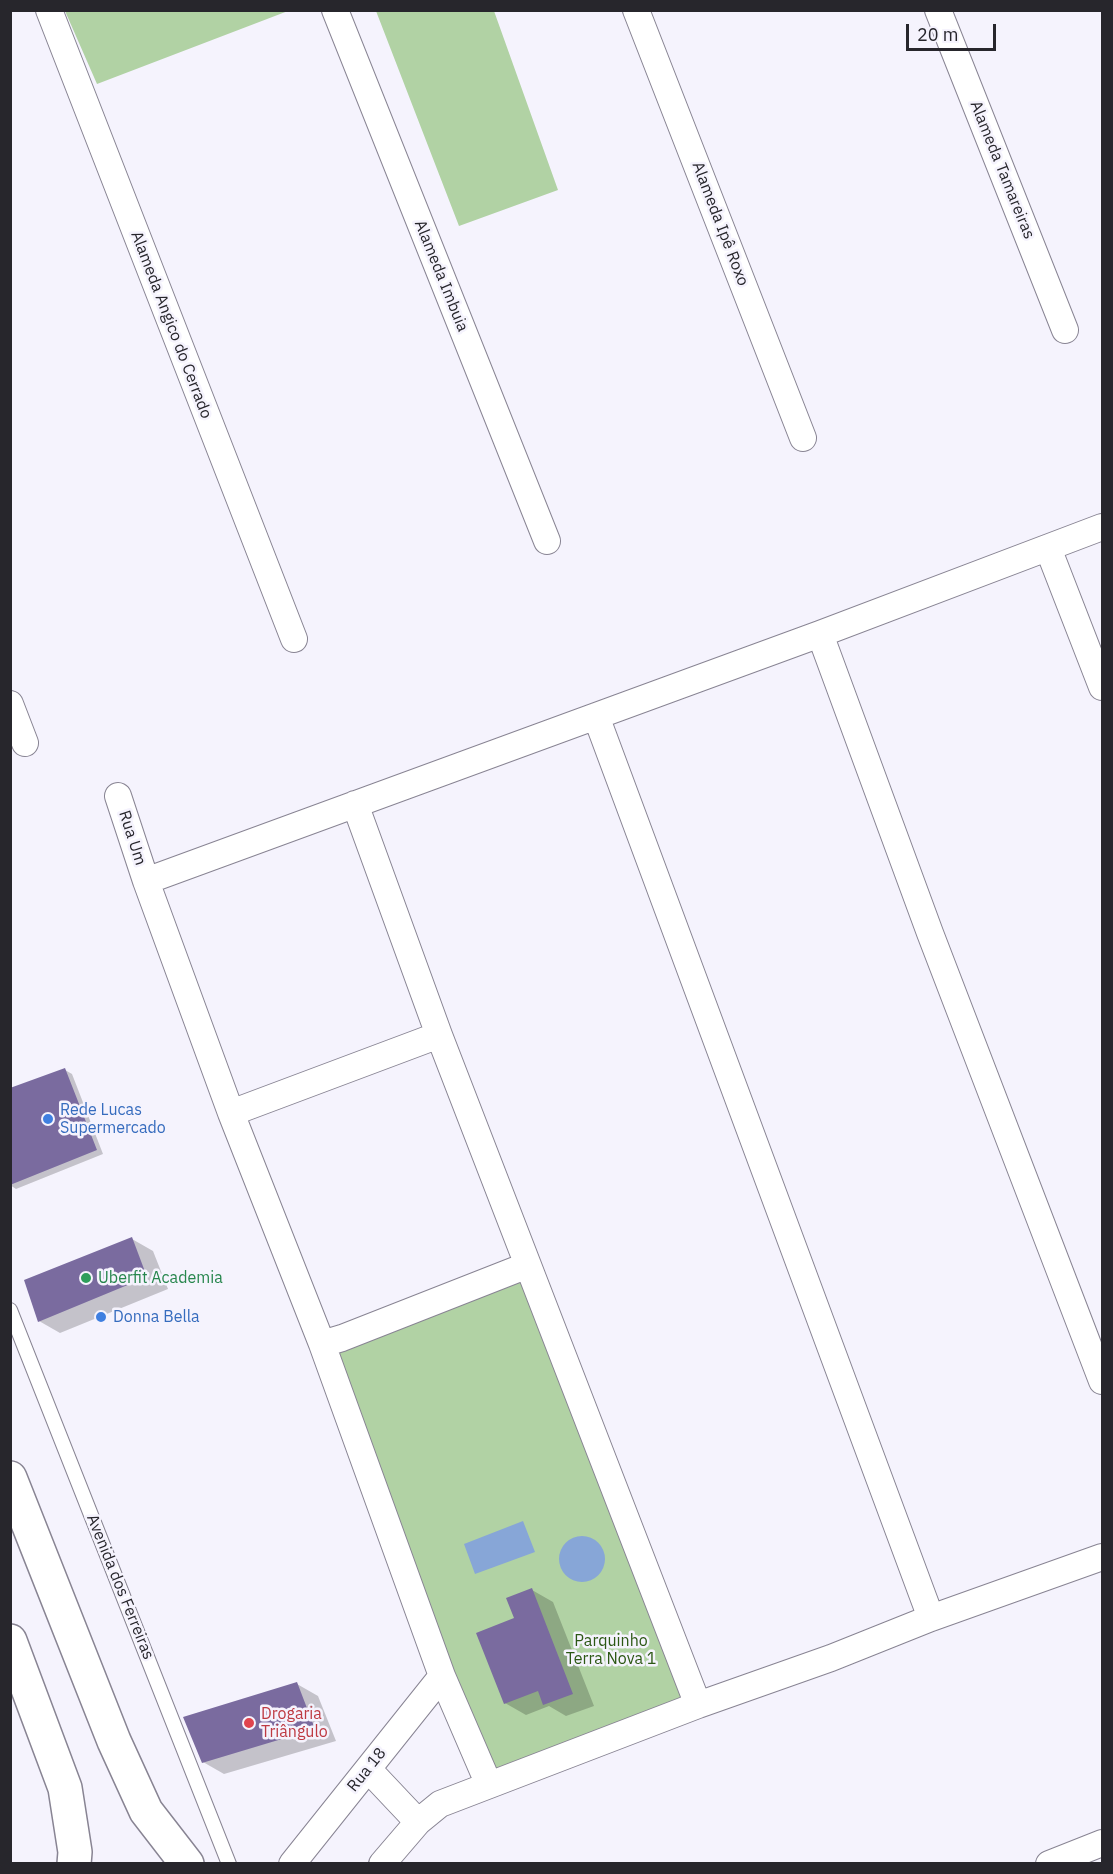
<!DOCTYPE html>
<meta charset="utf-8">
<style>
body{margin:0}
#map{position:relative;width:1113px;height:1874px;overflow:hidden;background:#f5f3fd;font-family:"IBM Plex Sans",sans-serif}
canvas{display:block}
.frame{position:absolute;inset:0;border:12px solid #27262c;pointer-events:none}
.scale{position:absolute;left:906px;top:24px;width:90px;height:27px;box-sizing:border-box;border:3px solid #27262c;border-top:0;padding-left:8px;font-size:18px;line-height:21px;white-space:nowrap;color:#27262c;-webkit-text-stroke:4px #f5f3fd;paint-order:stroke}
</style>
<div id="map">
<canvas width="1113" height="1874"></canvas>
<div class="frame"></div>
<div class="scale">20 m</div>
</div>
<script>
const c = document.querySelector('canvas').getContext('2d');
c.lineJoin = 'round';
function fillPath(path, color) { c.fillStyle = color; c.fill(path, 'evenodd'); }
const poly = rows => new Path2D(rows.map(r => 'M' + r).join(''));
function strokePath(path, color, width, dash) { c.strokeStyle = color; c.lineWidth = width; c.lineCap = dash ? 'butt' : 'round'; c.setLineDash(dash || []); c.stroke(path); }
function label(font, color, halo, rows, align = 'center') {
  c.font = font + ' "IBM Plex Sans",sans-serif'; c.lineWidth = 5; c.setLineDash([]); c.textBaseline = 'middle'; c.strokeStyle = halo; c.fillStyle = color; for (const [text, x, y, turn = 0] of rows) {
    c.save(); c.translate(x, y); c.rotate((+turn || 0) * Math.PI / 180); c.textAlign = isNaN(turn) ? turn : align; if (halo) c.strokeText(text, 0, 0); c.fillText(text, 0, 0); c.restore();
  }
}
fillPath(poly([
 [65,11,288,11,97,84],
 [376,11,494,11,558,190,459,226],
 [528,1265,698,1705,489,1785,322,1344]
]), '#b1d2a4');
fillPath(poly([
 [523,1521,535,1552,475,1574,464,1544],
 '559 1559a23 23 0 1 1 46 0a23 23 0 1 1-46 0Z'
]), '#87a6d7');
fillPath(poly([
 [65,1070,72,1074,103,1154,16,1189,10,1185,10,1090],
 [132,1239,153,1251,168,1289,60,1333,39,1321],
 [532,1590,553,1602,594,1706,566,1716,549,1706,526,1715,505,1703,516,1619],
 [297,1684,318,1696,336,1741,224,1774,203,1762]
]), '#0003');
fillPath(poly([
 [65,1068,97,1150,10,1185,10,1088],
 [132,1237,147,1277,38,1322,24,1280],
 [532,1588,573,1694,543,1705,538,1691,504,1704,476,1633,514,1618,506,1598],
 [297,1682,315,1729,202,1763,183,1717]
]), '#7a6b9f');
const service = poly([
 [10,1310,229,1864]
]);
const minor = poly([
 [49,10,294,639],
 [335,10,547,541],
 [636,10,803,438],
 [938,10,1065,330],
 [1048,548,1102,687],
 [820,634,930,933,1102,1381],
 [10,704,25,743],
 [596,716,931,1618],
 [118,796,146,881,231,1113,322,1344,442,1676,489,1785],
 [355,804,439,1035,698,1705],
 [146,881,820,634,1102,527],
 [231,1113,439,1035],
 [322,1344,342,1338,528,1265],
 [368,1769,418,1822],
 [292,1864,442,1676],
 [382,1864,418,1822,440,1804,698,1705,831,1658,931,1618,1102,1557],
 [1049,1864,1102,1843]
]);
const tertiary = poly([
 [10,1478,114,1741,146,1811,187,1864],
 [10,1641,65,1788,75,1852,74,1864]
]);
strokePath(service, '#888493', 16);
strokePath(minor, '#888493', 28);
strokePath(tertiary, '#888493', 36);
strokePath(service, '#fff', 14);
strokePath(minor, '#fff', 26);
strokePath(tertiary, '#fff', 33);
for (const [x, y, r, color] of [
 [48,1119,6,"#3f7fe0"],
 [86,1278,6,"#2e9e5b"],
 [101,1317,6,"#3f7fe0"],
 [249,1723,6,"#e0444e"]
]) { const dot = new Path2D(); dot.arc(x, y, r, 0, 2 * Math.PI); c.fillStyle = color; c.fill(dot); strokePath(dot, '#f5f3fd', 2); }
label('16px', '#27262c', '#f5f3fd', [
 ["Alameda Tamareiras",1002,170,68],
 ["Alameda Ipê Roxo",720,224,69],
 ["Alameda Imbuia",441,276,68],
 ["Alameda Angico do Cerrado",171,325,69],
 ["Rua Um",132,838,72],
 ["Avenida dos Ferreiras",120,1587,68],
 ["Rua 18",367,1770,-51]
]);
label('16px', '#366cbe', '#f5f3fd', [
 ["Rede Lucas",60,1110],
 ["Supermercado",60,1128],
 ["Donna Bella",113,1317]
], 'left');
label('16px', '#27864d', '#f5f3fd', [
 ["Uberfit Academia",98,1278]
], 'left');
label('16px', '#2c5814', '#f5f3fd', [
 ["Parquinho",611,1641],
 ["Terra Nova 1",611,1659]
]);
label('16px', '#be3a42', '#f5f3fd', [
 ["Drogaria",261,1714],
 ["Triângulo",261,1732]
], 'left');
</script>
